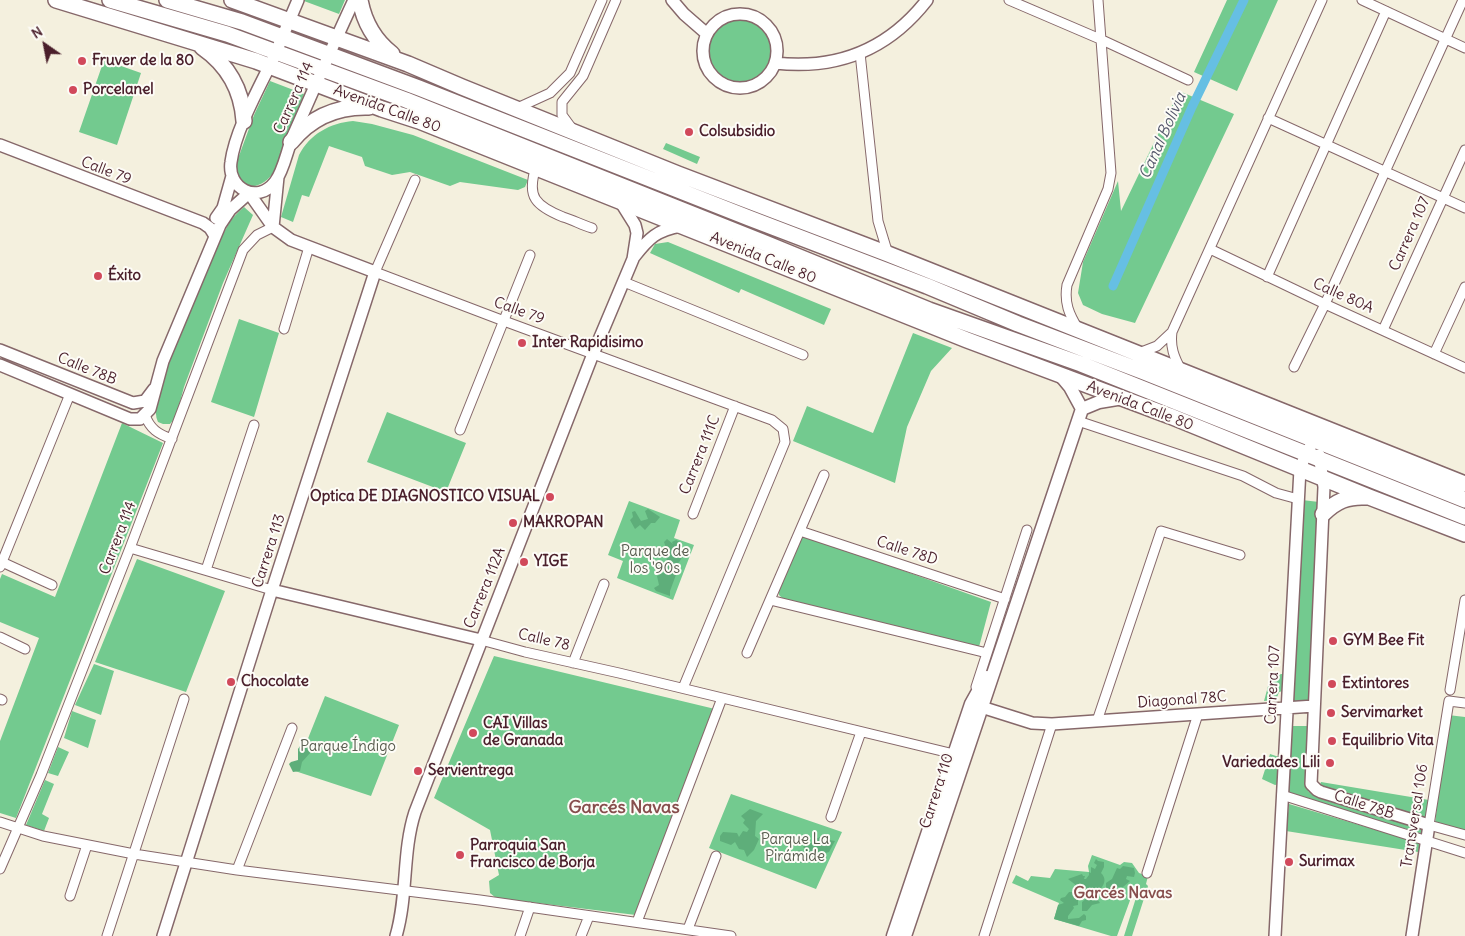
<!DOCTYPE html>
<html>
<head>
<meta charset="utf-8">
<style>
  body { margin:0 }
  #map { position:relative; width:1465px; height:936px; overflow:hidden; background:#f4f0de; font-family:Delius,sans-serif }
  canvas { display:block }
  .north { position:absolute; left:20px; top:20px; width:50px; height:50px; -webkit-text-stroke:4px #fdfcf7; paint-order:stroke; rotate:327deg; font-size:14px; font-weight:700; line-height:20px; text-align:center; color:#4a1f2b }
  .north::after { content:''; display:block; margin:auto; width:18px; height:22px; background:#4a1f2b; clip-path:polygon(50% 0,100% 100%,50% 72%,0 100%) }
</style>
</head>
<body>
<div id="map">
<canvas width="1465" height="936"></canvas>
<div class="north">N</div>
</div>
<script>
const g = document.querySelector('canvas').getContext('2d');
g.lineJoin = 'round';
function fill(path, color) { g.fillStyle = color; g.fill(path, 'evenodd'); }
function stroke(path, color, width, dash) { g.strokeStyle = color; g.lineWidth = width; g.lineCap = dash ? 'butt' : 'round'; g.setLineDash(dash || []); g.stroke(path); }
function label(font, color, halo, rows, align = 'center') {
  g.font = font + ' Delius,sans-serif'; g.lineWidth = 4; g.setLineDash([]); g.textBaseline = 'middle'; g.strokeStyle = halo; g.fillStyle = color; for (const [text, x, y, turn = 0] of rows) {
    g.save(); g.translate(x, y); g.rotate((+turn || 0) * Math.PI / 180); g.textAlign = isNaN(turn) ? turn : align; if (halo) g.strokeText(text, 0, 0); g.fillText(text, 0, 0); g.restore();
  }
}
fill(new Path2D(`
  M305,0H345L339,14L304,1Z
  M1227,0H1278L1237,91L1194,72Z
  M708 51a32 32 0 1 1 64 0a32 32 0 1 1-64 0Z
  M104,60L141,73L117,145L79,132Z
  M270,81L304,94L275,170C262,192 237,193 236,164L254,115Z
  M1179,91L1234,114L1135,323L1102,314L1083,305L1078,293L1083,262L1118,181L1121,211Z
  M353,121L372,124L413,135L528,180L525,187L518,190L460,182L450,186L410,172L392,175L365,166L362,157L329,146L309,197L302,195L293,222L281,217L299,155C310,134 330,123 353,121Z
  M666,143L700,157L697,164L663,149Z
  M244,207L253,215L223,283L184,387L176,417L170,424H163L158,422C148,402 177,346 185,325C198,292 209,257 227,227C231,219 237,213 244,207Z
  M668,242L831,309L824,325L741,289L739,293L650,253L655,244Z
  M239,319L279,333L254,417L211,402Z
  M913,333L952,348L931,371L907,427L895,483L793,441L807,406L873,433Z
  M387,412L466,443L446,492L367,462Z
  M122,423L163,443L16,818L0,813V741L39,638L0,622V579L2,574L55,597Z
  M1302,500L1319,502L1309,701L1292,702Z
  M629,501L680,520L674,538L694,545L673,600L617,578L623,561L608,555Z
  M802,537H809L991,602L979,647L783,599L779,595V588Z
  M137,559L225,591L186,692L95,662Z
  M494,656L715,709L636,915L496,898L490,893L489,881L499,875L490,830L434,798Z
  M94,664L114,671L101,715L75,705Z
  M1281,674H1284L1283,691L1279,692L1276,700L1264,701L1270,679Z
  M325,696L399,725L371,796L295,771Z
  M72,711L96,720L88,748L64,738Z
  M1448,715L1465,717V831L1435,823Z
  M1291,726H1309L1308,791L1311,793L1424,826L1423,834L1287,793Z
  M58,747L69,752L58,776L48,773Z
  M1270,754L1279,757V784L1275,785L1262,779Z
  M45,780L54,784L42,814L49,818L44,831L26,825Z
  M1321,782L1429,800L1426,818L1319,787Z
  M731,794L842,832L816,889L709,848Z
  M1289,804L1420,843L1418,852L1286,831Z
  M1092,855L1120,865L1124,862L1132,863L1139,873L1148,876L1146,884L1148,886L1132,936H1124L1140,885L1136,884L1117,936H1111L1054,919L1059,903L1012,883L1016,875L1028,881L1031,876L1050,878L1055,869L1089,872L1088,866Z`), '#73ca8f');
fill(new Path2D(`
  M648,509L660,517L655,523H651L645,530L640,525L635,529L630,520L633,517L632,512L635,511L641,521L648,519L645,511Z
  M667,539L673,544L672,542L676,540L682,543L681,548L684,553C682,560 675,566 674,571L677,572L670,591V596L656,591L654,588L659,585L657,576L668,570L665,565L667,558L662,557L663,554L661,550L666,548L664,542Z
  M302,743H307L316,749L311,752L302,762L300,771L293,772L289,764L291,762L298,760V749Z
  M750,809L763,814L756,821L755,836L759,839L754,850L747,857L744,850L739,849L735,842L731,845L720,841V836L723,832L737,833L739,837L743,831L747,832L749,829L743,823L745,820L741,816Z
  M826,834L829,840L835,841L829,852L816,856L812,862L810,859L814,855L811,854L805,863H801L792,856C801,847 797,852 807,851L803,847L806,842L810,843L814,842V838H818L823,835Z
  M1096,859L1098,861L1104,862V867L1101,873C1111,883 1097,892 1090,899L1094,901L1097,899L1100,903L1092,905L1087,911H1082V902L1087,898L1084,897L1078,900V905L1073,906L1074,908L1068,916V919L1079,918L1084,914L1086,916V920L1082,921L1079,926L1054,919L1058,905L1064,903L1060,900L1061,898L1065,897L1069,892H1076L1078,896L1079,893L1077,886L1068,879L1082,874L1083,876H1085L1084,879H1086L1089,875V872L1091,873V867L1095,869L1097,865L1094,863Z
  M1123,866L1134,868L1135,873L1134,877L1127,876L1126,879L1130,881L1123,887H1115L1113,883L1111,889H1106V883L1112,879L1117,868L1120,869Z`), '#5eae7a');
stroke(new Path2D(`
  M1113,286L1192,107L1244,0`), '#66bfe3', 9);
const minor = new Path2D(`
  M1009,0L1100,39L1188,80
  M1362,0L1465,48
  M860,53L878,221L888,254
  M515,109L550,93L570,73L602,0
  M1268,118L1465,208
  M573,130L562,115V102L583,76L616,0
  M536,167C526,197 536,206 563,217C573,220 582,225 592,228
  M415,180L375,272L504,321L772,420L783,429L785,442L683,688
  M1210,249L1325,304L1465,368
  M1267,277L1386,11
  M624,282L803,355
  M284,329L309,247
  M1078,329C1069,314 1064,303 1067,285L1108,189L1111,173L1098,0
  M1383,330L1465,150
  M1172,332C1170,347 1174,357 1181,370
  M1139,353L1157,346L1172,332L1322,0
  M1434,354L1465,287
  M1294,367L1325,304L1463,0
  M145,415C150,429 158,434 172,439
  M1078,421L1243,476L1276,493L1298,499
  M460,430L530,255
  M693,514L735,406
  M800,531L1005,599
  M130,548L272,590
  M2,562L52,585
  M0,567L70,394
  M206,570L254,425
  M770,600L987,653
  M0,637L25,649
  M481,640L525,652L619,673L954,754
  M747,653L824,475
  M573,663L604,584
  M976,687L1027,530
  M1450,690L1465,600
  M0,699L2,700
  M1465,703L1449,701L1429,825L1465,835
  M1097,721L1161,531L1240,555
  M1282,795L1465,853
  M831,817L861,732
  M0,822L43,836L134,854L237,870L480,900L731,936
  M0,869L41,775L130,548L243,250L257,235L273,227
  M237,870L292,728
  M1147,873L1198,714
  M70,896L87,845
  M637,922L722,698
  M688,929L716,856
  M107,936L184,699
  M520,936L530,907
  M581,936L589,916
  M984,936L1052,724`);
const tertiary = new Path2D(`
  M672,0L684,14L707,34
  M703 51a37 37 0 1 1 74 0a37 37 0 1 1-74 0Z
  M279,45L298,0
  M273,59C259,88 235,131 231,162C227,188 257,205 275,182C284,170 287,150 293,136C313,91 333,45 354,0
  M775,63C837,70 888,50 927,0
  M0,145L203,223L210,228L215,236
  M216,218L223,208L232,176
  M273,227L278,177
  M634,257C649,238 657,230 681,226
  M0,350L133,403L145,401L154,389
  M0,365L130,419H140L150,409L163,361L220,225L230,210L249,193
  M1319,455L1324,487L1311,784L1317,790L1321,792L1429,825L1412,936
  M272,590L481,640
  M975,705L1032,723L1052,724L1314,706
  M163,936L272,590L375,272L291,240L273,227L249,193
  M396,936C408,895 402,852 415,812L593,354L633,259L637,233L635,225L620,201
  M1275,936L1300,469L1306,454L1314,440`);
const secondary = new Path2D(`
  M1082,409L1099,402L1123,398
  M893,936L971,704L986,677
  M905,936L1082,409L1070,387L1060,375`);
const trunk = new Path2D(`
  M56,0L256,61L382,109L419,121L967,340L1170,416L1369,497L1465,534
  M110,0L227,34L406,100L765,243L929,310L1081,364L1465,517
  M167,0L242,22L419,88L749,218L927,286L1018,324L1144,372L1465,500
  M232,0L408,64L462,87L678,174L888,254L1465,484
  M360,0C364,22 374,40 392,54
  M202,47C228,65 242,90 244,121
  M291,142C311,117 337,106 369,107
  M1323,514C1336,501 1348,496 1366,497`);
stroke(minor, '#86686a', 11);
stroke(tertiary, '#86686a', 14);
stroke(secondary, '#86686a', 15);
stroke(trunk, '#86686a', 18);
stroke(minor, '#fff', 9);
stroke(tertiary, '#fff', 11);
stroke(secondary, '#fff', 12);
stroke(trunk, '#fff', 15);
for (const [x, y, r, color] of [
  [82,61,5,"#d1495b"],
  [73,90,5,"#d1495b"],
  [689,132,5,"#d1495b"],
  [98,276,5,"#d1495b"],
  [522,343,5,"#d1495b"],
  [550,497,5,"#d1495b"],
  [513,523,5,"#d1495b"],
  [524,562,5,"#d1495b"],
  [1333,641,5,"#d1495b"],
  [231,682,5,"#d1495b"],
  [1332,684,5,"#d1495b"],
  [1331,713,5,"#d1495b"],
  [473,733,5,"#d1495b"],
  [1332,741,5,"#d1495b"],
  [1330,763,5,"#d1495b"],
  [418,771,5,"#d1495b"],
  [460,855,5,"#d1495b"],
  [1289,862,5,"#d1495b"]
]) { const dot = new Path2D(); dot.arc(x, y, r, 0, 2 * Math.PI); g.fillStyle = color; g.fill(dot); stroke(dot, '#fdfcf7', 2); }
label('bold 15px', '#4a1f2b', '#fdfcf7', [
  ["Fruver de la 80",92,61],
  ["Porcelanel",83,90],
  ["Colsubsidio",699,132],
  ["Éxito",108,276],
  ["Inter Rapidisimo",532,343],
  ["Optica DE DIAGNOSTICO VISUAL",540,497,"right"],
  ["MAKROPAN",523,523],
  ["YIGE",534,562],
  ["GYM Bee Fit",1343,641],
  ["Chocolate",241,682],
  ["Extintores",1342,684],
  ["Servimarket",1341,713],
  ["CAI Villas",483,724],
  ["de Granada",483,741],
  ["Equilibrio Vita",1342,741],
  ["Variedades Lili",1320,763,"right"],
  ["Servientrega",428,771],
  ["Parroquia San",470,846],
  ["Francisco de Borja",470,863],
  ["Surimax",1299,862]
], 'left');
label('15px', '#4a1f2b', '#fdfcf7', [
  ["Carrera 114",294,98,-66],
  ["Avenida Calle 80",387,109,20],
  ["Calle 79",106,171,21],
  ["Carrera 107",1410,234,-66],
  ["Avenida Calle 80",763,258,22],
  ["Calle 80A",1343,296,24],
  ["Calle 79",519,311,20],
  ["Calle 78B",87,369,22],
  ["Avenida Calle 80",1140,406,21],
  ["Carrera 111C",700,455,-68],
  ["Carrera 114",118,538,-69],
  ["Carrera 113",269,551,-72],
  ["Calle 78D",907,551,18],
  ["Carrera 112A",485,588,-68],
  ["Calle 78",544,640,13],
  ["Carrera 107",1273,685,-87],
  ["Diagonal 78C",1182,700,-4],
  ["Carrera 110",937,791,-72],
  ["Calle 78B",1364,805,18],
  ["Transversal 106",1415,816,-81]
]);
label('15px', '#585b4e', '#fdfcf7', [
  ["Parque de",655,552],
  ["los '90s",655,569],
  ["Parque Índigo",348,747],
  ["Parque La",795,840],
  ["Pirámide",795,857]
]);
label('italic 16px', '#54576b', '#fdfcf7', [
  ["Canal Bolivia",1163,136,-66]
]);
label('bold 16px', '#874e4d', '#fdfcf7', [
  ["Garcés Navas",1123,893]
]);
label('bold 18px', '#874e4d', '#fdfcf7', [
  ["Garcés Navas",624,808]
]);
</script>
</body>
</html>
